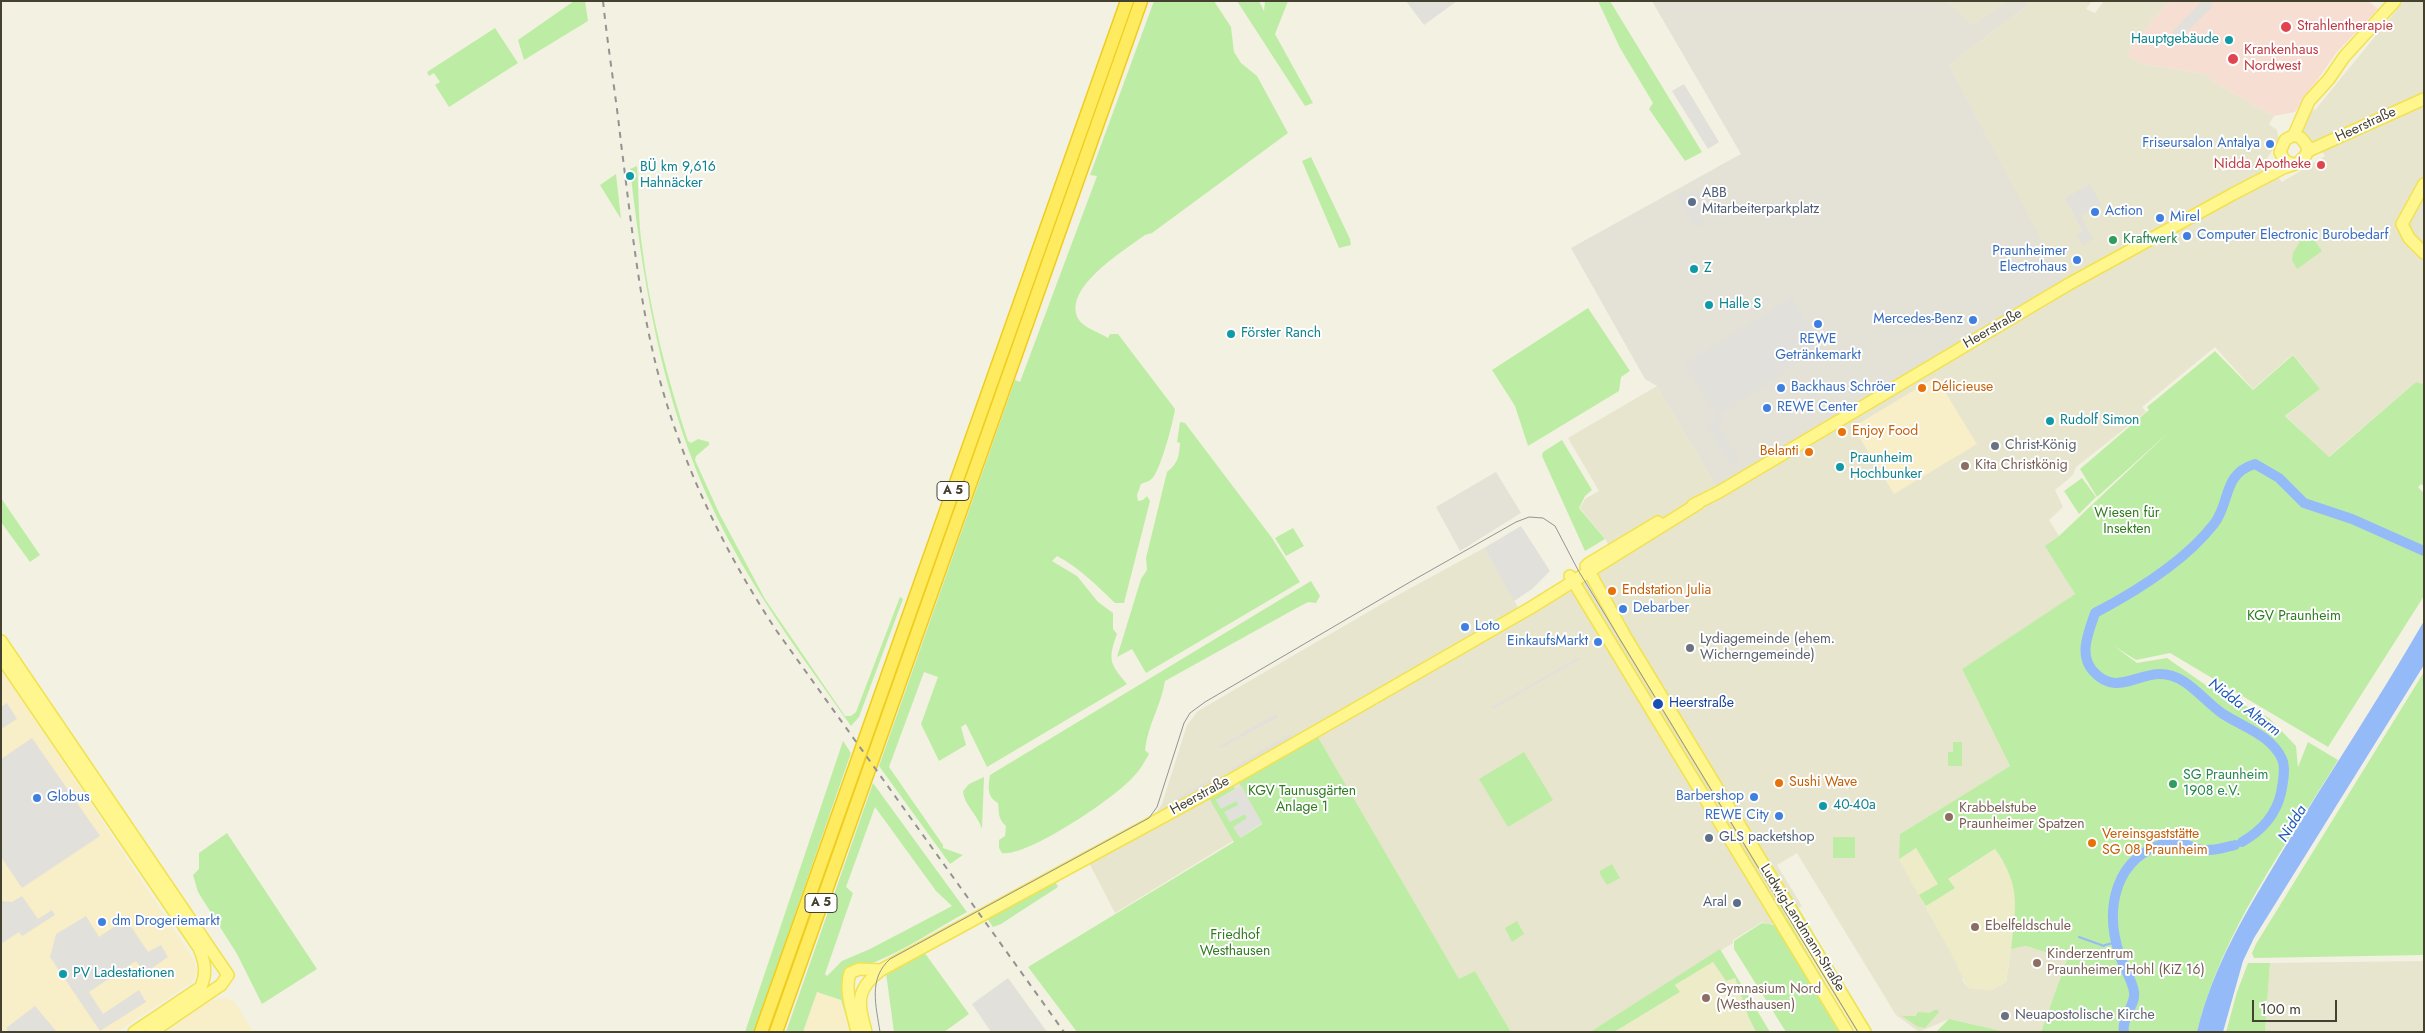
<!DOCTYPE html>
<html>
<head>
<meta charset="utf-8">
<style>
  body { margin:0 }
  #map { position:relative; width:2425px; height:1033px; overflow:hidden; background:#f3f1e1; font-family:Jost,sans-serif }
  canvas { display:block }
  .frame { position:absolute; inset:0; border:2px solid #444131; pointer-events:none }
  .scale { position:absolute; left:2252px; top:1000px; width:85px; height:22px; box-sizing:border-box; border:2px solid #444131; border-top:0; padding-left:6px; font-size:15px; line-height:18px; white-space:nowrap; color:#444131; -webkit-text-stroke:4px #fff; paint-order:stroke }
</style>
</head>
<body>
<div id="map">
<canvas width="2425" height="1033"></canvas>
<div class="frame"></div>
<div class="scale">100 m</div>
</div>
<script>
const g = document.querySelector('canvas').getContext('2d');
g.lineJoin = 'round';
function fill(path, color) { g.fillStyle = color; g.fill(path, 'evenodd'); }
function stroke(path, color, width, dash) { g.strokeStyle = color; g.lineWidth = width; g.lineCap = dash ? 'butt' : 'round'; g.setLineDash(dash || []); g.stroke(path); }
function label(font, color, halo, rows, align = 'center') {
  g.font = font + ' Jost,sans-serif'; g.lineWidth = 4; g.setLineDash([]); g.textBaseline = 'middle'; g.strokeStyle = halo; g.fillStyle = color; for (const [text, x, y, turn = 0] of rows) {
    g.save(); g.translate(x, y); g.rotate((+turn || 0) * Math.PI / 180); g.textAlign = isNaN(turn) ? turn : align; if (halo) g.strokeText(text, 0, 0); g.fillText(text, 0, 0); g.restore();
  }
}
fill(new Path2D(`
  M1946,1H2007L1973,25Z
  M2025,1H2092L2086,9L2095,13L2104,1H2171L2157,15L2126,56L2148,65L2206,74L2214,82L2274,116L2269,124L2277,130L2279,140L2264,163L2282,182L2325,156L2317,144L2313,143L2301,131L2312,109L2315,110L2404,1H2424V384L2416,382L2328,457L2286,416L2320,389L2293,354L2253,389L2215,347L2142,407L2146,412L2076,467L2073,475L2055,490L2063,507L2049,520L2059,536L2046,546L2075,594L1962,669L2010,766L1900,834L1997,952L1962,979L1968,988L1991,990L2006,982L2011,949L2026,946L2067,959L2041,1032H2006L1949,1019L1919,1032L1896,1015L1797,853L1777,865L1802,906L1770,925L1762,922L1733,940V943L1590,1032H1511L1475,971L1459,980L1318,737L1239,781L1262,823L1115,913L1086,857L1155,815L1162,804L1187,725L1198,711L1387,601L1484,548L1518,607L1611,551L1606,540L1580,508L1585,499L1599,491L1568,438L1657,386L1720,493L2065,287L1949,65L2028,5Z
  M2424,961V1032H2265L2270,963Z`), '#e7e5ce');
fill(new Path2D(`
  M1936,377L1977,444L1894,494L1853,427Z
  M1,668L194,960L197,972L192,982L117,1032H1Z
  M817,992L841,1000L851,1032H803Z
  M225,998L235,1002L253,1032H165L212,1000Z`), '#f8eec8');
fill(new Path2D(`
  M1652,1H1946L1973,25L2007,1H2025L2028,5L1949,65L2066,287L1720,493L1657,386L1645,379L1571,248L1741,154Z
  M1496,472L1521,513L1460,551L1436,507Z`), '#e4e1d6');
fill(new Path2D(`
  M1916,848L1948,879L1996,849L2002,861L2005,862L2012,876L2017,905L2006,982L1991,990L1968,988L1952,955L1900,862L1899,859Z
  M1713,962L1726,980L1735,978L1748,1016L1756,1032H1614L1680,992L1675,985Z`), '#eeebc8');
fill(new Path2D(`
  M2171,1H2368L2378,9L2336,53L2295,112L2274,116L2214,82L2206,74L2148,65L2126,56L2157,15Z`), '#f6ded2');
fill(new Path2D(`
  M574,1H585L588,21L524,60L518,40Z
  M1154,1H1214L1231,27L1234,52L1241,63L1257,76L1288,133L1152,233L1145,235C1125,250 1060,289 1079,320C1083,327 1100,333 1108,338L1110,334H1118L1175,409C1173,423 1162,464 1154,476C1151,481 1146,482 1141,484L1137,495L1138,501L1143,500L1147,496L1150,501L1124,603H1115C1097,586 1080,568 1057,556L1052,561L1077,576L1098,602L1113,613V629L1117,634C1108,659 1109,663 1127,684L987,767L966,724L961,727L966,745L939,761L921,724L938,677L924,672L889,767L943,845V848L963,855L950,864L879,766L1015,380L1020,382L1097,176L1090,175Z
  M1237,1H1259L1264,11L1265,1H1288L1275,34L1313,103L1305,106Z
  M1598,1H1610L1702,152L1685,161L1649,109L1653,103L1620,48Z
  M495,28L518,63L449,107L435,85L440,82L434,73L429,76L427,72Z
  M1311,157L1350,239L1351,245L1339,248L1302,161Z
  M637,166C639,192 638,220 642,246C650,312 667,378 688,441L691,443L698,439L709,442V445L696,456L695,460L719,513L765,599L845,716H851L856,712L900,597L903,599L859,717L851,726C808,665 763,605 728,539C666,422 645,299 630,169Z
  M616,174L621,219L600,185Z
  M2307,230L2322,251L2297,269L2292,260L2293,253Z
  M1588,308L1630,371L1621,377L1619,391L1528,446L1515,406L1492,370Z
  M2215,351L2253,390L2293,355L2320,389L2285,416L2329,457L2416,382L2424,384V486L2421,484L2418,487L2424,493V596L2328,747L2170,653L2136,660L2114,646L2137,663L2167,658L2207,686L2269,718L2296,746L2298,767L2308,742L2338,760C2286,846 2221,932 2197,1032H2041L2067,959L2026,946L2011,949C2016,907 2021,885 1995,849L1948,879L1955,888L1926,906L1919,895L1938,884L1916,848L1899,859L1900,834L2010,766L1962,669L2075,594L2045,546L2059,536L2169,432L2097,497L2080,469L2149,410L2147,407Z
  M1180,422L1185,423L1272,538L1300,582L1146,673L1132,649L1117,657L1141,579L1147,570L1146,558L1167,472C1178,463 1179,457 1180,443L1177,442Z
  M1562,440L1592,490L1585,496L1579,508L1605,539L1585,551L1542,456L1543,452Z
  M2082,478L2096,497L2079,514L2064,491Z
  M1,498L40,555L30,562L1,522Z
  M1293,528L1304,546L1286,556L1275,538Z
  M1311,581L1320,596L1316,603L1308,602L1293,610L1165,681C1161,706 1148,724 1145,750L1149,754C1145,761 1140,770 1134,776C1118,796 1026,858 1002,853L999,848V840L1005,836L1006,826C998,819 999,813 998,803C987,797 988,787 990,775Z
  M2424,672V955L2254,958L2252,953L2256,944Z
  M1318,737L1459,979L1475,971L1511,1032H1077L1028,967L1234,842L1209,798L1233,785L1235,789L1216,800H1236L1239,805L1230,822L1245,814L1247,818L1240,838L1262,824L1238,781Z
  M843,741L851,753L754,1032H745Z
  M1953,742H1962V766H1948V752H1953Z
  M1524,752L1553,800L1508,827L1479,779Z
  M984,777L982,829C978,815 964,805 963,791L969,784Z
  M1698,779L1790,923L1854,1032H1852L1782,913Z
  M873,783L967,912C937,928 907,949 875,962C864,966 856,959 847,970L855,1032H851L841,1000L817,992L803,1032H786ZM875,807L936,891L952,906L870,949L842,961L827,976L825,974L853,893L846,887Z
  M227,833L317,969L262,1004L237,954L198,892L193,875L199,869V853Z
  M1833,837H1855V858H1833Z
  M1612,864L1620,878L1607,885L1600,874V871Z
  M1054,879L1058,887L1001,924L993,927L986,917Z
  M1782,886L1787,889L1873,1032H1870Z
  M1517,921L1524,934L1512,942L1505,928Z
  M1762,923L1775,925L1839,1032H1786L1734,949V941Z
  M802,934L805,935L771,1032H767Z
  M1720,949L1770,1032H1756L1748,1016L1735,978L1726,981L1713,962L1675,985L1680,992L1614,1032H1590Z
  M924,952L969,1014L944,1032H894L886,973Z
  M2248,963H2270L2265,1032H2226L2237,992Z
  M1934,1010H1938L1939,1012L1925,1028L1918,1027L1902,1016H1916L1918,1012L1930,1013Z
  M1949,1019L2006,1032H1936Z`), '#bdeda4');
fill(new Path2D(`
  M1406,1H1457L1424,25Z
  M2202,1L2214,2L2211,5L2212,7L2180,38H2173L2172,32Z
  M1684,84L1719,142L1708,149L1672,91Z
  M2090,184L2101,204L2081,216L2093,239L2083,245L2077,235L2083,231L2065,198Z
  M1697,189L1708,209L1700,214L1705,223L1695,228L1677,194L1684,190L1687,195Z
  M1792,298L1822,347L1783,371L1784,374L1719,414L1723,421L1718,425L1739,459L1731,464L1707,425L1718,418L1684,364Z
  M1521,526L1550,571L1532,589L1514,601L1484,548Z
  M1467,637L1469,640L1367,698L1366,695Z
  M1579,657L1580,659L1493,709L1492,707Z
  M7,703L17,719L1,729V707Z
  M1276,714L1278,717L1221,748L1220,746Z
  M1290,734L1292,737L1233,771L1232,768Z
  M32,738L100,836L22,888L1,857V759Z
  M1215,777L1217,781L1177,803L1175,799Z
  M1242,787L1262,823L1240,838L1233,827L1247,818L1245,814L1230,822L1224,812L1238,805L1237,801L1221,809L1216,800Z
  M22,896L38,919L52,910L55,915L22,936L19,932L1,944V901L12,902Z
  M86,916L99,937L126,919L148,952L161,945L168,957L145,973L136,961L89,992L103,1014L139,990L146,1002L100,1031L50,957L56,934Z
  M1008,978L1047,1032H991L972,1004Z
  M35,1006L57,1032H9L6,1028Z`), '#e2e0da');
fill(new Path2D(`
  M2424,621V665L2254,938L2243,961L2223,1032H2197C2213,966 2245,914 2279,857C2326,778 2378,701 2424,621Z`), '#94bbf8');
stroke(new Path2D(`
  M2079,937L2104,946
  M2105,945L2117,942`), '#94bbf8', 2);
stroke(new Path2D(`
  M2242,842C2261,831 2276,815 2281,793C2283,783 2286,768 2282,759C2271,735 2243,727 2223,714C2203,701 2187,674 2160,674C2136,674 2115,696 2093,671C2078,654 2089,632 2095,613C2135,592 2186,560 2214,524C2231,502 2222,474 2255,464L2279,478L2304,503L2352,519L2424,551
  M2124,1032C2121,1018 2136,1005 2134,992C2132,979 2124,969 2120,956C2104,909 2114,856 2169,842C2181,839 2187,847 2198,849C2210,852 2223,848 2235,845`), '#94bbf8', 10);
const major = new Path2D(`
  M2294,135L2309,101L2329,79L2344,57L2395,1
  M2308,151L2424,99
  M2424,184L2402,224L2409,238L2424,253
  M1693,505L1719,492L2069,284L2233,194L2283,168L2298,163L2306,155L2308,147L2301,138L2294,135L2285,140L2280,152L2284,160L2292,164
  M1588,564L1658,522
  M1586,566L1625,636L1865,1032
  M1570,576L1847,1032
  M1,641L228,975L221,985L152,1032
  M1,657L199,948C205,962 207,972 201,987L134,1032
  M857,1032C853,1013 844,991 850,973L859,969L881,970
  M866,1032C858,1002 855,990 881,970L1229,781L1367,702L1532,607L1699,503`);
const highway = new Path2D(`
  M761,1032L1127,1
  M776,1032L1141,1`);
stroke(major, '#f1e250', 14);
stroke(highway, '#efcd1e', 15);
stroke(major, '#fff68d', 11);
stroke(highway, '#ffeb5f', 12);
stroke(new Path2D(`
  M880,1032C876,1005 868,979 890,959L1149,818L1157,807L1184,723L1190,713L1205,702L1410,582L1516,522L1529,517L1543,518L1555,526L1578,570L1858,1032`), '#939393', 1);
stroke(new Path2D(`
  M603,1C608,49 616,96 621,143C633,235 641,326 670,414C695,491 732,563 776,630L1064,1032`), '#939393', 2, [6, 6]);
for (const [x, y, r, color] of [
  [2286,27,6,"#e0444e"],
  [2229,40,5,"#0f9aa8"],
  [2233,59,6,"#e0444e"],
  [2270,144,5,"#3f7fe0"],
  [2321,165,5,"#e0444e"],
  [630,176,5,"#0f9aa8"],
  [1692,202,5,"#5c6f8a"],
  [2095,212,5,"#3f7fe0"],
  [2160,218,5,"#3f7fe0"],
  [2187,236,5,"#3f7fe0"],
  [2113,240,5,"#2e9e5b"],
  [2077,260,5,"#3f7fe0"],
  [1694,269,5,"#0f9aa8"],
  [1709,305,5,"#0f9aa8"],
  [1973,320,5,"#3f7fe0"],
  [1818,324,5,"#3f7fe0"],
  [1231,334,5,"#0f9aa8"],
  [1781,388,5,"#3f7fe0"],
  [1922,388,5,"#e8710a"],
  [1767,408,5,"#3f7fe0"],
  [2050,421,5,"#0f9aa8"],
  [1842,432,5,"#e8710a"],
  [1995,446,5,"#6b7280"],
  [1809,452,5,"#e8710a"],
  [1965,466,5,"#8d6e63"],
  [1840,467,5,"#0f9aa8"],
  [1612,591,5,"#e8710a"],
  [1623,609,5,"#3f7fe0"],
  [1465,627,5,"#3f7fe0"],
  [1598,642,5,"#3f7fe0"],
  [1690,648,5,"#6b7280"],
  [1658,704,6,"#1a4fb4"],
  [1779,783,5,"#e8710a"],
  [2173,784,5,"#2e9e5b"],
  [1754,797,5,"#3f7fe0"],
  [37,798,5,"#3f7fe0"],
  [1823,806,5,"#0f9aa8"],
  [1779,816,5,"#3f7fe0"],
  [1949,817,5,"#8d6e63"],
  [1709,838,5,"#5c6f8a"],
  [2092,843,5,"#e8710a"],
  [1737,903,5,"#5c6f8a"],
  [102,922,5,"#3f7fe0"],
  [1975,927,5,"#8d6e63"],
  [2037,963,5,"#8d6e63"],
  [63,974,5,"#0f9aa8"],
  [1706,998,5,"#8d6e63"],
  [2005,1016,5,"#6b7280"]
]) { const dot = new Path2D(); dot.arc(x, y, r, 0, 2 * Math.PI); g.fillStyle = color; g.fill(dot); stroke(dot, '#fff', 2); }
for (const [x, y, w] of [
  [953,491,32],
  [821,903,32]
]) { const box = new Path2D(); box.roundRect(x - w / 2, y - 9.5, w, 19, 4); g.fillStyle = '#fff'; g.fill(box); stroke(box, '#444131', 1); }
label('bold 12px', '#444131', null, [
  ["A 5",953,491],
  ["A 5",821,903]
]);
label('14px', '#be3a42', '#fff', [
  ["Strahlentherapie",2297,27],
  ["Krankenhaus",2244,51],
  ["Nordwest",2244,67],
  ["Nidda Apotheke",2311,165,"right"]
], 'left');
label('14px', '#0d838f', '#fff', [
  ["Hauptgebäude",2219,40,"right"],
  ["BÜ km 9,616",640,168],
  ["Hahnäcker",640,184],
  ["Z",1704,269],
  ["Halle S",1719,305],
  ["Förster Ranch",1241,334],
  ["Rudolf Simon",2060,421],
  ["Praunheim",1850,459],
  ["Hochbunker",1850,475],
  ["40-40a",1833,806],
  ["PV Ladestationen",73,974]
], 'left');
label('14px', '#444131', '#fff', [
  ["Heerstraße",2366,125,-25],
  ["Heerstraße",1993,329,-30],
  ["Heerstraße",1200,796,-29],
  ["Ludwig-Landmann-Straße",1802,928,58]
]);
label('14px', '#366cbe', '#fff', [
  ["Friseursalon Antalya",2260,144,"right"],
  ["Action",2105,212],
  ["Mirel",2170,218],
  ["Computer Electronic Burobedarf",2197,236],
  ["Praunheimer",2067,252,"right"],
  ["Electrohaus",2067,268,"right"],
  ["Mercedes-Benz",1963,320,"right"],
  ["REWE",1818,340,"center"],
  ["Getränkemarkt",1818,356,"center"],
  ["Backhaus Schröer",1791,388],
  ["REWE Center",1777,408],
  ["Debarber",1633,609],
  ["Loto",1475,627],
  ["EinkaufsMarkt",1588,642,"right"],
  ["Barbershop",1744,797,"right"],
  ["Globus",47,798],
  ["REWE City",1769,816,"right"],
  ["dm Drogeriemarkt",112,922]
], 'left');
label('14px', '#4e5e75', '#fff', [
  ["ABB",1702,194],
  ["Mitarbeiterparkplatz",1702,210],
  ["GLS packetshop",1719,838],
  ["Aral",1727,903,"right"]
], 'left');
label('14px', '#27864d', '#fff', [
  ["Kraftwerk",2123,240],
  ["SG Praunheim",2183,776],
  ["1908 e.V.",2183,792]
], 'left');
label('14px', '#c56008', '#fff', [
  ["Délicieuse",1932,388],
  ["Enjoy Food",1852,432],
  ["Belanti",1799,452,"right"],
  ["Endstation Julia",1622,591],
  ["Sushi Wave",1789,783],
  ["Vereinsgaststätte",2102,835],
  ["SG 08 Praunheim",2102,851]
], 'left');
label('14px', '#5b616d', '#fff', [
  ["Christ-König",2005,446],
  ["Lydiagemeinde (ehem.",1700,640],
  ["Wicherngemeinde)",1700,656],
  ["Neuapostolische Kirche",2015,1016]
], 'left');
label('14px', '#785e54', '#fff', [
  ["Kita Christkönig",1975,466],
  ["Krabbelstube",1959,809],
  ["Praunheimer Spatzen",1959,825],
  ["Ebelfeldschule",1985,927],
  ["Kinderzentrum",2047,955],
  ["Praunheimer Hohl (KiZ 16)",2047,971],
  ["Gymnasium Nord",1716,990],
  ["(Westhausen)",1716,1006]
], 'left');
label('14px', '#2f7b1f', '#fff', [
  ["Wiesen für",2127,514],
  ["Insekten",2127,530],
  ["KGV Praunheim",2294,617],
  ["KGV Taunusgärten",1302,792],
  ["Anlage 1",1302,808],
  ["Friedhof",1235,936],
  ["Westhausen",1235,952]
]);
label('14px', '#164399', '#fff', [
  ["Heerstraße",1669,704]
], 'left');
label('italic 15px', '#1f59bb', '#fff', [
  ["Nidda Altarm",2244,708,37],
  ["Nidda",2293,824,-58]
]);
</script>
</body>
</html>
